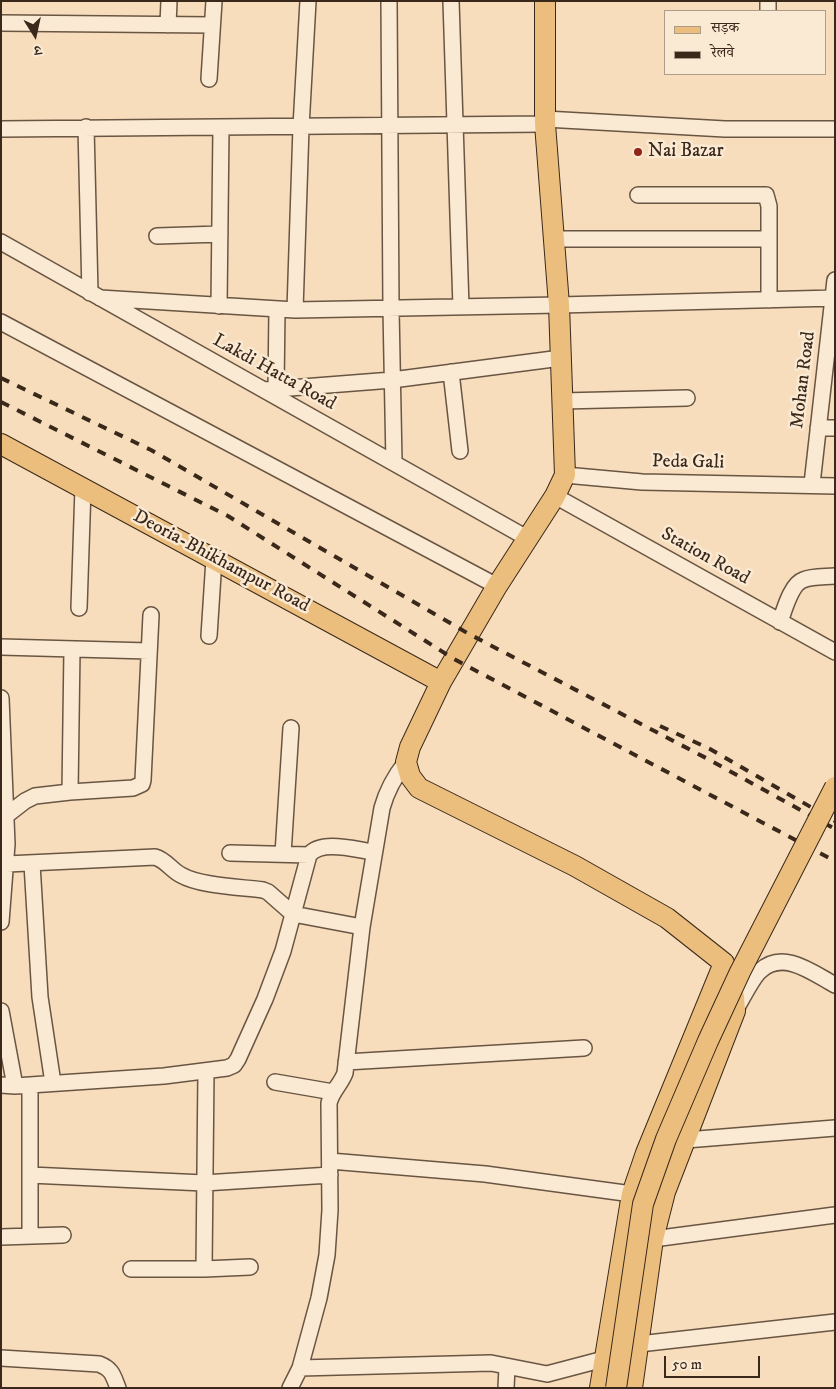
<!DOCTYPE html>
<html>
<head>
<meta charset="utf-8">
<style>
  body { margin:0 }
  #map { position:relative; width:836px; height:1389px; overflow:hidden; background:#f7ddbb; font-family:"IM FELL DW Pica","Noto Serif Devanagari",serif }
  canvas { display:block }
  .frame { position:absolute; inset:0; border:2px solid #3a281b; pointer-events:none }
  .legend { position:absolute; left:664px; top:10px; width:162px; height:65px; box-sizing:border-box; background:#fae9d3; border:1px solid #ad9c89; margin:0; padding:6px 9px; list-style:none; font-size:15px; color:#3a281b }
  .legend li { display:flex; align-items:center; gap:10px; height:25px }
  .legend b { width:25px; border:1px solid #ad9c89 }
  .north { position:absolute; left:10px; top:10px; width:50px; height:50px; -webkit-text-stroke:4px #fae9d3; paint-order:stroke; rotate:170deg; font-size:14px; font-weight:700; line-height:20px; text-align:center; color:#3a281b }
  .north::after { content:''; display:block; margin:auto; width:18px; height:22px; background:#3a281b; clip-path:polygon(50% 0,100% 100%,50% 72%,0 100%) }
  .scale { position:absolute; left:664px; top:1356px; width:96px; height:22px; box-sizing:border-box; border:2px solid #3a281b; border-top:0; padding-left:6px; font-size:15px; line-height:18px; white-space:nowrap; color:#3a281b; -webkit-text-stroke:4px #fae9d3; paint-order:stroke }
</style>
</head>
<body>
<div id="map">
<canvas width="836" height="1389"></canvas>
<div class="frame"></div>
<ul class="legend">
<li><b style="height:6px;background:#ecbe7e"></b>सड़क</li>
<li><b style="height:6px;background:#3a281b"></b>रेलवे</li>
</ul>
<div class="north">उ</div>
<div class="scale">50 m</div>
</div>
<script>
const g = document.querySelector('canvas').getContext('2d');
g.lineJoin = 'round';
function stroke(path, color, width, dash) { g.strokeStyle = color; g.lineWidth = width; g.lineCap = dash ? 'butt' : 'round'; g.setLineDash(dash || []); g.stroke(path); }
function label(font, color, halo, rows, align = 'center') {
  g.font = font + ' "IM FELL DW Pica",serif'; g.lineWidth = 5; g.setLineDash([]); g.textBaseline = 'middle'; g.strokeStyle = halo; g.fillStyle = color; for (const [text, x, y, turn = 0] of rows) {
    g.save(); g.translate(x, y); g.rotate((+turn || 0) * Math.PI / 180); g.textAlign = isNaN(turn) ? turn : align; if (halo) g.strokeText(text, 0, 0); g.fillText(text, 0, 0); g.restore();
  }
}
const minor = new Path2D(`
  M389,1L391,309L394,463
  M451,1L461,307
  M768,11V1
  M1,23L212,25
  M168,25L169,1
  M209,79L214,1
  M545,119L725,129H835
  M86,127L90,293
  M1,129L545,124
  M638,195H766L769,206V300
  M157,236L220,234
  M554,239H769
  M1,242L527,538
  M100,298L295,310L559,305L835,298
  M219,306L221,127
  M295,310L301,127L308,1
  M1,322L497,586
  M451,372L460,451
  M276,389L277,309
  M264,390L392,380L561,358
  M562,401L687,398
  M818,428H835
  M565,475L642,482L835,486
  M812,484L835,280
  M555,496L835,652
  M79,608L83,488
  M780,622C784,611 791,584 803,580C812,576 825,577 835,576
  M209,636L214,559
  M1,647L149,651
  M1,698L7,844L1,922
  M70,792L72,649
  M7,815L25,801L35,796L70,792L133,788L142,784L143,780L151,615
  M230,853L309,855
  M283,854L291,728
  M7,864L155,857C166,860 171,870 181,875C200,886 240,887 263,890L268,892L293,914L362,927
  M32,864L40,997L53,1083
  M1,1011L15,1086
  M735,1011C741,1001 752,978 760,971C783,949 813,973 835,985
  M346,1062L584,1048
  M275,1082L333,1092
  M1,1085L15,1086L164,1076L227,1068L234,1065L238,1059L265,999L283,951L309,855C321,839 357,850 374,852
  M30,1085V1236
  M686,1140L835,1128
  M330,1161L485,1174L632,1194
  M30,1175L204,1183L330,1175
  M1,1237L63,1235
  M653,1239L835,1215
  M131,1269H204L250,1267
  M204,1269L206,1071
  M639,1344L835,1322
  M1,1358L99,1364C112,1369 113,1375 118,1388
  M300,1368L491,1363L547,1374L604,1359
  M290,1388L300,1368L319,1298L327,1255L330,1210L329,1103C332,1091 341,1084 345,1073L362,927L382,808C387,790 394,777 406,762
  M506,1388L507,1367`);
const major = new Path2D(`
  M545,1V124L559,305L565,475L555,496L497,586L441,682L410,747L406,762L410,776L419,788L575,866L667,918L724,963L734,997L735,1011L665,1192L653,1239L632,1388
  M1,444L441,682
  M600,1388L632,1194L646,1153L724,963`);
stroke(minor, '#695543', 18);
stroke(major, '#3a281b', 22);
stroke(minor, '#fae9d3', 15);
stroke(major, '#ecbe7e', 20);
stroke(new Path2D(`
  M1,378L151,450L469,634L706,758L835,829
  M1,402L228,516L454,659L835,861
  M660,726L710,749L835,821`), '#3a281b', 4, [9, 9]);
const majorBridge = new Path2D(`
  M616,1388L643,1204L666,1139L708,1041L740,972L835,787`);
stroke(majorBridge, '#3a281b', 22, []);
stroke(majorBridge, '#ecbe7e', 20);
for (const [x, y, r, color] of [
  [638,152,5,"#8f2418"]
]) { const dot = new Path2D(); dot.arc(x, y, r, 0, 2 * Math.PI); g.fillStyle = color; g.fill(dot); stroke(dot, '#fae9d3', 2); }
label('19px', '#3a281b', '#fae9d3', [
  ["Nai Bazar",648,152]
], 'left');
label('19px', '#3a281b', '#fae9d3', [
  ["Lakdi Hatta Road",274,373,29],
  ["Mohan Road",804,380,-83],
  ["Peda Gali",688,463,1],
  ["Station Road",705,557,29],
  ["Deoria-Bhikhampur Road",221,562,28]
]);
</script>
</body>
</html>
